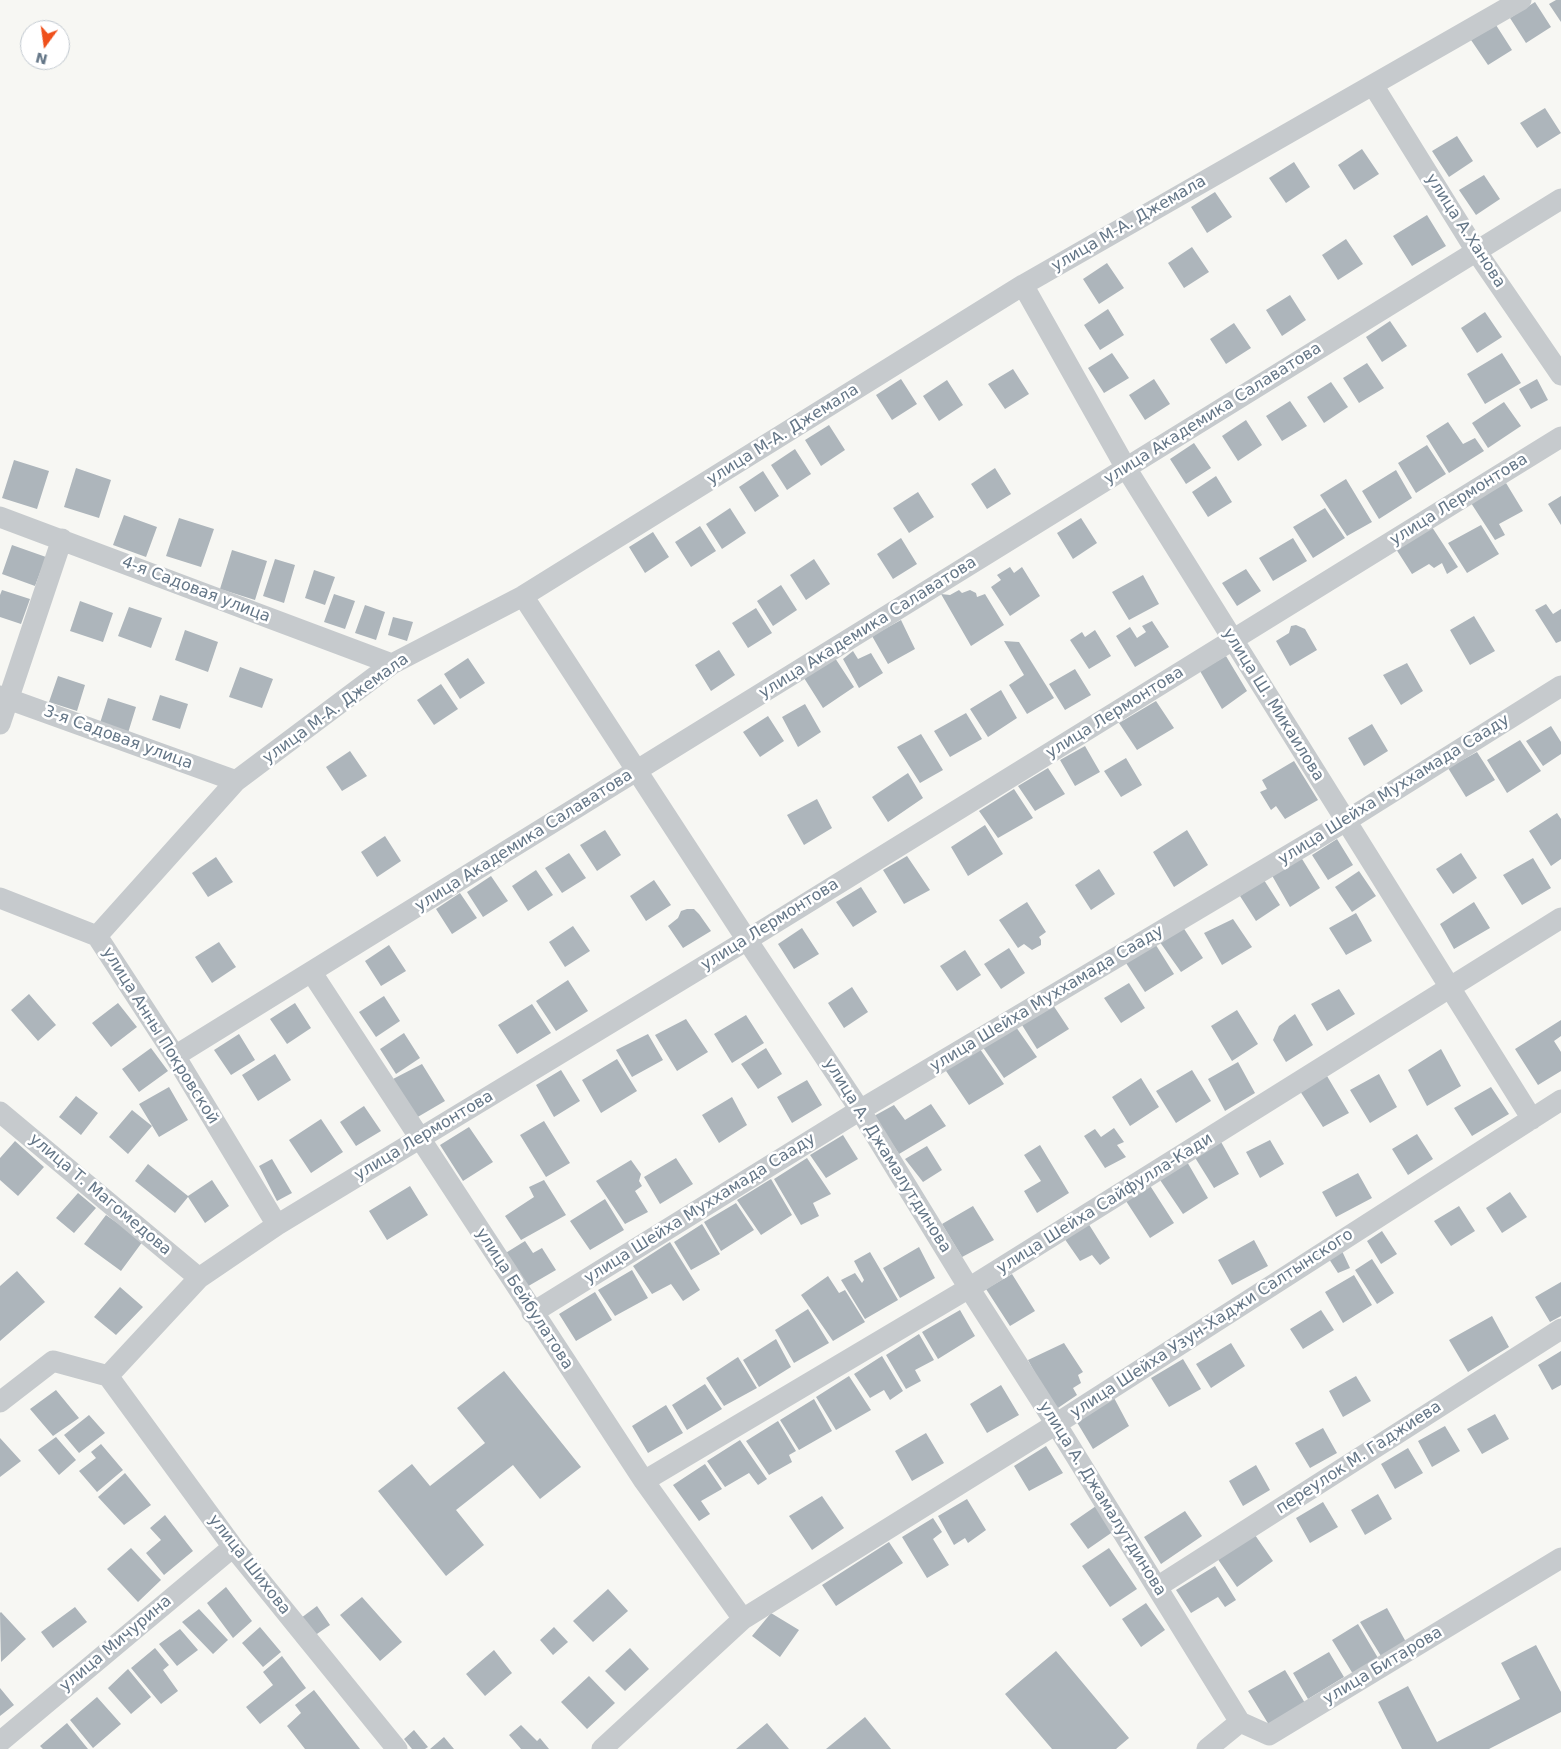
<!DOCTYPE html>
<html>
<head>
<meta charset="utf-8">
<style>
  body { margin:0 }
  #map { position:relative; width:1561px; height:1749px; overflow:hidden; background:#f7f7f3; font-family:"DejaVu Sans",sans-serif }
  canvas { display:block }
  .north { position:absolute; left:20px; top:20px; width:50px; height:50px; box-sizing:border-box; background:#fff; border:1px solid #c1c8cf; border-radius:50%; rotate:194deg; font-size:14px; font-weight:700; line-height:20px; text-align:center; color:#647687 }
  .north::after { content:''; display:block; margin:auto; width:18px; height:22px; background:#ef501b; clip-path:polygon(50% 0,100% 100%,50% 72%,0 100%) }
</style>
</head>
<body>
<div id="map">
<canvas width="1561" height="1749"></canvas>
<div class="north">N</div>
</div>
<script>
const g = document.querySelector('canvas').getContext('2d');
g.lineJoin = 'round';
function fill(path, color) { g.fillStyle = color; g.fill(path, 'evenodd'); }
function stroke(path, color, width, dash) { g.strokeStyle = color; g.lineWidth = width; g.lineCap = dash ? 'butt' : 'round'; g.setLineDash(dash || []); g.stroke(path); }
function label(font, color, halo, rows, align = 'center') {
  g.font = font + ' "DejaVu Sans",sans-serif'; g.lineWidth = 5; g.setLineDash([]); g.textBaseline = 'middle'; g.strokeStyle = halo; g.fillStyle = color; for (const [text, x, y, turn = 0] of rows) {
    g.save(); g.translate(x, y); g.rotate((+turn || 0) * Math.PI / 180); g.textAlign = isNaN(turn) ? turn : align; if (halo) g.strokeText(text, 0, 0); g.fillText(text, 0, 0); g.restore();
  }
}
fill(new Path2D(`
  M1556,0H1561V22L1549,4Z
  M1535,2L1551,27L1526,43L1510,18Z
  M1496,25L1512,50L1488,65L1471,40Z
  M1545,108L1561,133L1537,148L1520,123Z
  M1457,136L1473,161L1449,177L1432,151Z
  M1362,149L1379,174L1354,190L1338,165Z
  M1294,162L1310,187L1286,203L1269,178Z
  M1484,175L1500,199L1476,215L1459,190Z
  M1215,192L1232,217L1207,233L1191,207Z
  M1427,215L1446,246L1412,266L1393,236Z
  M1346,239L1363,264L1338,280L1322,255Z
  M1192,247L1209,272L1184,288L1168,263Z
  M1107,263L1124,288L1099,304L1083,279Z
  M1290,295L1306,320L1282,336L1266,310Z
  M1108,309L1124,335L1100,350L1084,325Z
  M1485,312L1502,337L1477,353L1461,328Z
  M1390,321L1407,346L1382,362L1366,337Z
  M1234,323L1251,348L1226,364L1210,339Z
  M1112,353L1129,378L1104,393L1088,368Z
  M1502,353L1521,383L1485,404L1467,374Z
  M1367,363L1384,388L1359,403L1343,378Z
  M1013,369L1029,394L1005,409L988,384Z
  M901,379L917,404L892,420L876,395Z
  M1154,379L1170,404L1145,420L1129,395Z
  M1537,379L1548,400L1531,409L1519,389Z
  M947,380L963,405L939,421L923,396Z
  M1331,382L1348,407L1324,423L1307,397Z
  M1290,401L1307,426L1282,441L1266,416Z
  M1504,402L1521,426L1488,448L1472,423Z
  M1246,420L1262,445L1238,461L1222,436Z
  M1448,422L1463,444L1475,438L1484,451L1449,473L1426,436Z
  M829,425L845,450L821,466L805,440Z
  M1194,443L1211,468L1186,484L1170,459Z
  M1427,445L1446,474L1416,493L1398,463Z
  M795,449L811,474L787,490L771,465Z
  M14,460L49,471L37,509L2,498Z
  M76,468L111,480L99,518L64,507Z
  M995,468L1011,494L987,509L971,484Z
  M1396,470L1412,498L1379,519L1362,491Z
  M763,471L779,496L755,512L739,487Z
  M1216,476L1232,502L1208,517L1192,492Z
  M1346,479L1372,522L1347,536L1320,495Z
  M1506,483L1523,511L1499,524L1505,535L1495,540L1471,503Z
  M918,492L934,517L909,533L893,508Z
  M1561,496V525L1548,504Z
  M730,508L746,533L722,549L706,524Z
  M1325,508L1345,538L1313,558L1293,527Z
  M124,515L157,527L146,557L113,545Z
  M179,518L214,529L201,567L166,556Z
  M1081,518L1097,543L1073,559L1057,533Z
  M1481,525L1499,554L1467,573L1448,543Z
  M700,526L716,551L691,567L675,542Z
  M1432,527L1458,567L1447,574L1442,563L1434,568L1429,564L1412,574L1396,549Z
  M653,532L669,557L645,573L629,547Z
  M901,538L917,564L893,579L877,554Z
  M1293,538L1307,561L1273,581L1259,558Z
  M12,545L46,557L35,586L2,574Z
  M232,550L267,561L255,600L220,589Z
  M275,559L295,565L284,603L263,596Z
  M814,559L830,584L806,600L790,575Z
  M1010,567L1014,573L1022,567L1040,596L1010,616L991,587L1001,580L997,575Z
  M1246,569L1261,591L1237,606L1222,583Z
  M314,570L335,577L325,605L305,598Z
  M1143,575L1159,604L1129,620L1112,592Z
  M781,585L797,610L773,626L757,601Z
  M2,590L30,599L21,624L0,617V595Z
  M959,590L962,593L970,590L976,593L977,597L985,594L1004,625L971,646L941,594L950,595Z
  M334,594L355,601L345,629L324,622Z
  M80,601L113,613L103,642L70,631Z
  M1546,604L1553,614L1561,609V641L1556,643L1535,610Z
  M365,605L385,612L376,640L355,633Z
  M129,607L162,618L151,648L118,636Z
  M756,608L772,633L748,648L732,623Z
  M1474,616L1495,651L1470,665L1450,630Z
  M393,617L413,622L407,641L388,635Z
  M901,620L915,649L888,664L872,636Z
  M1152,621L1169,647L1135,667L1116,636L1130,627L1137,638L1146,632L1142,626Z
  M1296,625L1305,629L1317,650L1290,666L1276,641L1289,633L1291,626Z
  M185,630L218,642L208,672L175,660Z
  M1095,630L1111,656L1089,669L1070,640L1082,632L1085,637Z
  M1004,641L1019,642L1054,698L1027,714L1009,685L1024,675Z
  M719,650L735,675L711,691L695,665Z
  M853,651L858,659L871,653L883,673L859,688L843,659Z
  M1226,656L1247,691L1222,709L1200,671Z
  M468,658L485,683L460,699L444,674Z
  M835,658L854,687L823,708L804,678Z
  M1407,663L1423,691L1401,705L1383,675Z
  M240,667L273,679L262,708L229,697Z
  M1075,669L1091,695L1065,710L1049,684Z
  M58,676L85,685L77,711L49,702Z
  M441,684L458,709L434,725L417,700Z
  M1001,690L1017,718L988,737L970,709Z
  M160,695L188,704L180,729L152,720Z
  M108,698L136,707L128,733L100,723Z
  M1156,701L1174,728L1137,750L1119,723Z
  M805,704L821,732L798,747L782,717Z
  M966,713L982,739L950,757L934,731Z
  M768,716L784,741L760,757L743,732Z
  M1372,724L1388,751L1364,766L1348,738Z
  M1551,726L1561,742V754L1543,766L1526,741Z
  M921,734L943,770L920,783L897,747Z
  M1520,740L1541,771L1507,793L1487,760Z
  M1085,746L1100,772L1075,786L1060,760Z
  M350,751L367,776L342,791L326,767Z
  M1477,752L1495,780L1466,797L1448,768Z
  M1126,758L1142,785L1121,797L1104,771Z
  M1294,761L1318,800L1285,819L1276,806L1271,810L1260,792L1267,789L1262,780Z
  M1048,768L1065,794L1035,811L1018,786Z
  M908,773L923,798L888,822L872,797Z
  M1014,789L1033,818L998,838L979,811Z
  M817,799L832,828L804,845L787,815Z
  M1557,813L1561,819V859L1551,866L1529,831Z
  M985,825L1003,854L968,876L951,847Z
  M605,830L621,855L597,871L580,845Z
  M1187,830L1208,865L1174,887L1153,852Z
  M385,836L401,861L377,877L361,852Z
  M1337,839L1353,865L1328,880L1312,855Z
  M569,853L586,878L562,893L545,868Z
  M1461,853L1477,878L1453,894L1436,869Z
  M1299,854L1320,888L1290,907L1270,872Z
  M907,856L930,890L904,904L883,870Z
  M216,857L233,882L208,897L192,873Z
  M1533,858L1551,888L1522,905L1503,875Z
  M1099,869L1115,894L1091,910L1075,885Z
  M536,870L553,895L528,911L512,886Z
  M1359,871L1376,896L1352,912L1335,887Z
  M491,876L508,901L483,917L467,892Z
  M654,880L671,905L646,921L630,896Z
  M1264,880L1280,905L1256,921L1240,896Z
  M861,887L877,912L853,927L836,902Z
  M460,893L477,918L452,934L436,909Z
  M1027,902L1046,932L1039,937L1041,940V945L1032,950L1024,944L1018,948L999,920Z
  M1474,902L1490,928L1454,949L1440,924Z
  M687,909H694L699,914L711,931L683,948L668,926L678,918L681,911Z
  M1356,913L1372,941L1346,955L1329,928Z
  M1233,919L1252,947L1222,965L1204,933Z
  M1181,924L1203,958L1181,972L1157,938Z
  M573,926L590,951L565,967L549,942Z
  M802,928L819,954L794,969L778,944Z
  M219,942L236,967L212,983L195,957Z
  M1154,942L1174,974L1145,992L1124,960Z
  M389,945L406,971L381,986L365,961Z
  M1009,948L1025,973L1001,989L984,964Z
  M965,950L981,975L957,991L940,966Z
  M568,980L588,1011L556,1031L536,1001Z
  M1129,983L1145,1008L1121,1023L1104,998Z
  M852,987L868,1012L844,1028L828,1003Z
  M1339,989L1355,1014L1327,1031L1311,1004Z
  M29,994L56,1025L38,1041L11,1010Z
  M384,996L400,1021L376,1037L359,1012Z
  M118,1003L137,1027L111,1047L92,1023Z
  M295,1003L311,1028L287,1044L270,1019Z
  M532,1004L551,1033L517,1054L498,1025Z
  M1053,1005L1069,1029L1037,1049L1022,1025Z
  M1237,1010L1258,1044L1232,1061L1211,1026Z
  M1295,1014L1313,1045L1286,1062L1273,1040L1279,1026Z
  M746,1015L764,1043L732,1063L714,1034Z
  M686,1019L708,1052L677,1071L655,1035Z
  M1561,1020V1036L1554,1041L1561,1052V1071L1538,1085L1515,1049Z
  M1016,1027L1037,1057L1004,1078L982,1046Z
  M404,1033L420,1058L396,1074L380,1049Z
  M239,1034L255,1060L231,1075L214,1050Z
  M648,1034L663,1060L632,1077L616,1050Z
  M151,1048L168,1071L139,1092L122,1069Z
  M766,1048L782,1074L758,1089L741,1064Z
  M980,1049L1004,1084L969,1105L944,1068Z
  M1441,1049L1461,1086L1427,1106L1408,1070Z
  M275,1054L291,1080L258,1101L242,1075Z
  M617,1059L637,1091L601,1113L582,1080Z
  M1238,1062L1255,1093L1225,1111L1208,1079Z
  M422,1064L445,1101L416,1118L393,1079Z
  M561,1070L580,1101L554,1117L536,1085Z
  M1192,1070L1211,1101L1176,1123L1156,1091Z
  M1379,1074L1397,1107L1370,1123L1350,1090Z
  M1327,1076L1349,1113L1323,1127L1300,1091Z
  M1141,1078L1159,1107L1130,1126L1112,1097Z
  M807,1080L822,1105L792,1123L777,1097Z
  M169,1087L188,1120L159,1137L139,1104Z
  M1491,1087L1509,1114L1472,1136L1454,1108Z
  M76,1096L98,1113L81,1135L59,1117Z
  M732,1097L747,1125L719,1143L702,1115Z
  M931,1104L946,1126L899,1154L874,1116L894,1105L905,1120Z
  M364,1106L381,1131L356,1146L340,1122Z
  M132,1110L152,1126L128,1154L109,1137Z
  M321,1119L343,1152L311,1173L289,1140Z
  M544,1121L570,1163L546,1177L520,1135Z
  M469,1127L493,1162L463,1181L440,1145Z
  M1114,1128L1124,1142L1117,1145L1126,1157L1105,1168L1084,1136L1095,1129L1101,1137Z
  M1417,1134L1433,1159L1408,1175L1392,1149Z
  M843,1135L858,1159L826,1178L810,1155Z
  M1220,1140L1239,1174L1214,1188L1194,1156Z
  M1270,1140L1284,1164L1260,1178L1246,1152Z
  M15,1141L44,1167L18,1196L0,1180V1158Z
  M1040,1145L1069,1193L1037,1213L1024,1191L1041,1181L1024,1155Z
  M927,1146L942,1170L923,1182L905,1159Z
  M676,1158L693,1184L660,1204L644,1177Z
  M807,1158L831,1194L813,1203L819,1216L801,1225L774,1179Z
  M272,1159L292,1193L277,1201L259,1166Z
  M631,1160L641,1174L639,1181L642,1186L635,1191L648,1212L625,1224L596,1181Z
  M1186,1160L1208,1198L1183,1214L1158,1177Z
  M148,1164L188,1196L212,1180L229,1206L205,1223L188,1197L175,1213L135,1181Z
  M1358,1173L1372,1198L1336,1217L1322,1192Z
  M771,1179L792,1215L761,1235L737,1200Z
  M544,1180L566,1215L521,1240L505,1216L534,1197L529,1187Z
  M1149,1184L1174,1223L1150,1238L1124,1198Z
  M410,1186L428,1215L387,1240L369,1211Z
  M1510,1192L1527,1217L1502,1233L1486,1208Z
  M78,1193L96,1208L74,1233L56,1218Z
  M605,1199L624,1230L590,1250L570,1221Z
  M736,1203L754,1230L721,1251L704,1222Z
  M973,1206L994,1240L962,1257L942,1224Z
  M1459,1206L1475,1231L1451,1246L1434,1221Z
  M106,1215L143,1241L121,1271L84,1244Z
  M1088,1223L1110,1258L1100,1265L1092,1255L1080,1261L1064,1238Z
  M702,1224L720,1254L691,1270L674,1242Z
  M1382,1231L1397,1254L1381,1264L1367,1241Z
  M1254,1240L1268,1266L1232,1285L1218,1260Z
  M525,1241L533,1253L542,1248L556,1270L525,1288L504,1254Z
  M670,1242L700,1290L683,1301L671,1284L652,1294L633,1266Z
  M919,1247L935,1278L900,1298L883,1268Z
  M1342,1251L1350,1268L1338,1273L1329,1259Z
  M870,1252L898,1300L865,1319L841,1280L855,1273L862,1283L864,1280L854,1261Z
  M1372,1259L1394,1293L1377,1304L1355,1270Z
  M632,1270L648,1298L615,1316L598,1290Z
  M17,1271L45,1302L0,1341V1286Z
  M1012,1274L1035,1311L1010,1326L986,1289Z
  M1354,1275L1372,1305L1343,1323L1325,1292Z
  M828,1276L839,1293L845,1290L865,1322L833,1341L801,1295Z
  M1561,1282V1316L1550,1322L1535,1297Z
  M120,1287L143,1307L116,1335L94,1317Z
  M595,1292L612,1320L576,1341L559,1314Z
  M808,1309L829,1343L794,1363L775,1330Z
  M960,1310L975,1336L938,1359L922,1332Z
  M1321,1310L1334,1330L1303,1349L1290,1329Z
  M1492,1316L1509,1347L1468,1372L1449,1340Z
  M919,1334L934,1360L915,1370L921,1381L906,1389L886,1355Z
  M776,1339L791,1367L759,1387L743,1360Z
  M1064,1343L1083,1372L1078,1375L1081,1383L1073,1388L1077,1395L1055,1410L1028,1360Z
  M1231,1343L1245,1366L1211,1388L1196,1364Z
  M1561,1351V1385L1552,1390L1538,1365Z
  M882,1356L903,1391L890,1400L884,1390L870,1398L854,1374Z
  M738,1357L757,1388L724,1406L706,1378Z
  M1183,1359L1201,1389L1169,1407L1151,1378Z
  M504,1371L581,1467L540,1499L513,1465L456,1510L484,1545L446,1576L378,1491L412,1464L430,1486L485,1443L457,1408Z
  M849,1376L871,1410L836,1430L816,1397Z
  M1356,1376L1371,1401L1343,1417L1329,1391Z
  M705,1384L722,1409L687,1430L672,1405Z
  M1001,1385L1019,1415L987,1433L970,1404Z
  M56,1390L79,1418L53,1436L30,1409Z
  M1113,1396L1129,1426L1093,1449L1075,1419Z
  M814,1399L832,1431L799,1450L780,1420Z
  M666,1405L683,1433L648,1453L632,1426Z
  M1495,1414L1509,1439L1482,1454L1467,1429Z
  M89,1415L105,1433L79,1453L64,1435Z
  M778,1421L796,1451L789,1455L792,1462L769,1475L746,1441Z
  M1445,1426L1460,1451L1432,1467L1418,1441Z
  M1323,1428L1337,1453L1310,1468L1295,1443Z
  M926,1433L944,1463L912,1481L895,1451Z
  M56,1437L76,1460L59,1475L38,1450Z
  M0,1438L21,1461L0,1477Z
  M740,1440L767,1479L758,1485L749,1473L725,1487L707,1461Z
  M101,1444L123,1470L97,1492L79,1471L96,1458L91,1452Z
  M1046,1446L1063,1473L1029,1491L1014,1466Z
  M1408,1448L1423,1473L1395,1489L1381,1464Z
  M705,1464L722,1489L701,1501L710,1514L699,1521L673,1485Z
  M1256,1465L1270,1490L1243,1506L1229,1481Z
  M125,1473L151,1505L124,1525L98,1497Z
  M1378,1494L1392,1519L1365,1535L1351,1510Z
  M822,1496L844,1528L812,1550L789,1516Z
  M967,1499L986,1530L968,1543L965,1538L954,1545L938,1516Z
  M1323,1502L1338,1527L1310,1543L1296,1518Z
  M1096,1506L1114,1531L1088,1549L1070,1524Z
  M1185,1511L1202,1536L1161,1564L1144,1537Z
  M165,1515L193,1551L164,1575L146,1553L161,1540L150,1528Z
  M933,1518L942,1532L933,1539L949,1565L927,1578L902,1537Z
  M1255,1535L1273,1561L1237,1587L1217,1558Z
  M889,1542L903,1563L836,1606L822,1585Z
  M131,1548L161,1580L138,1602L107,1569Z
  M1109,1548L1137,1589L1110,1607L1082,1566Z
  M1215,1566L1236,1600L1225,1607L1218,1597L1191,1613L1176,1590Z
  M226,1587L252,1621L233,1638L207,1603Z
  M608,1589L628,1611L593,1642L573,1621Z
  M362,1597L402,1642L380,1661L340,1615Z
  M1146,1603L1165,1630L1141,1647L1122,1619Z
  M317,1606L330,1625L314,1636L301,1618Z
  M75,1607L87,1622L53,1648L41,1632Z
  M1387,1608L1406,1642L1381,1656L1360,1622Z
  M199,1609L228,1640L213,1654L182,1622Z
  M1,1612L26,1639L1,1662L0,1613Z
  M771,1613L799,1630L780,1657L752,1636Z
  M1358,1624L1378,1658L1353,1674L1332,1640Z
  M260,1627L281,1652L263,1667L242,1643Z
  M554,1627L568,1642L553,1655L540,1640Z
  M180,1629L198,1650L177,1666L159,1644Z
  M1536,1645L1561,1692V1712L1489,1749H1402L1378,1702L1408,1686L1437,1742L1520,1699L1501,1663Z
  M155,1648L169,1665L163,1670L178,1691L161,1704L131,1668Z
  M630,1648L649,1669L625,1691L605,1671Z
  M494,1650L512,1673L485,1696L466,1674Z
  M1056,1651L1129,1738L1116,1749H1052L1005,1694Z
  M1329,1652L1344,1677L1308,1699L1293,1673Z
  M282,1656L306,1688L260,1724L246,1707L273,1685L263,1672Z
  M128,1669L151,1697L131,1714L108,1688Z
  M1285,1670L1305,1703L1269,1725L1248,1691Z
  M589,1676L615,1703L587,1729L561,1702Z
  M0,1688L14,1705L0,1716Z
  M314,1690L360,1749H305L287,1726L301,1713L295,1705Z
  M97,1697L121,1724L93,1748L70,1720Z
  M865,1717L891,1749H826Z
  M67,1723L88,1749H43L40,1746Z
  M767,1723L789,1749H736Z
  M521,1725L537,1741L540,1738L549,1749H521L509,1735Z
  M414,1730L428,1747L425,1749H412L404,1739Z
  M444,1737L454,1749H430Z`), '#adb5bb');
stroke(new Path2D(`
  M1373,85L1476,251L1561,375
  M1023,285L1126,468L1532,1119
  M0,517L392,664
  M523,596L747,940L860,1110L969,1288L1056,1424L1240,1722
  M0,696L236,781
  M0,724L62,539
  M0,898L97,936L175,1056L277,1225
  M97,936L236,781L392,664L523,596L1023,285L1521,0
  M312,973L644,1481L743,1619
  M175,1056L1561,199
  M0,1112L199,1278
  M532,1313L860,1110L1346,821L1561,686
  M108,1376L199,1278L277,1225L747,940L1561,437
  M108,1376L233,1547L397,1749
  M0,1402L53,1361L108,1376
  M644,1481L969,1288L1561,918
  M1157,1587L1561,1329
  M0,1742L233,1547
  M602,1749L743,1619L1056,1424L1561,1100
  M1207,1749L1240,1722L1269,1735L1561,1558`), '#c6cacd', 21);
label('16px', '#647687', '#fff', [
  ["улица М-А. Джемала",1129,224,-30],
  ["улица А.Ханова",1465,231,57],
  ["улица Академика Салаватова",1213,414,-32],
  ["улица М-А. Джемала",783,435,-32],
  ["улица Лермонтова",1459,500,-32],
  ["4-я Садовая улица",196,590,21],
  ["улица Академика Салаватова",868,628,-32],
  ["улица Ш. Микаилова",1273,705,58],
  ["улица М-А. Джемала",336,709,-36],
  ["улица Лермонтова",1115,713,-32],
  ["3-я Садовая улица",118,738,20],
  ["улица Шейха Муххамада Сааду",1394,790,-32],
  ["улица Академика Салаватова",524,841,-32],
  ["улица Лермонтова",770,925,-32],
  ["улица Шейха Муххамада Сааду",1047,999,-31],
  ["улица Анны Покровской",160,1036,58],
  ["улица Лермонтова",424,1136,-31],
  ["улица А. Джамалутдинова",887,1156,58],
  ["улица Т. Магомедова",100,1195,40],
  ["улица Шейха Сайфулла-Кади",1105,1204,-32],
  ["улица Шейха Муххамада Сааду",700,1209,-32],
  ["улица Бейбулатова",524,1299,57],
  ["улица Шейха Узун-Хаджи Салтынского",1212,1324,-33],
  ["переулок М. Гаджиева",1359,1458,-33],
  ["улица А. Джамалутдинова",1102,1499,58],
  ["улица Шихова",249,1565,52],
  ["улица Мичурина",116,1644,-40],
  ["улица Битарова",1383,1666,-31]
]);
</script>
</body>
</html>
